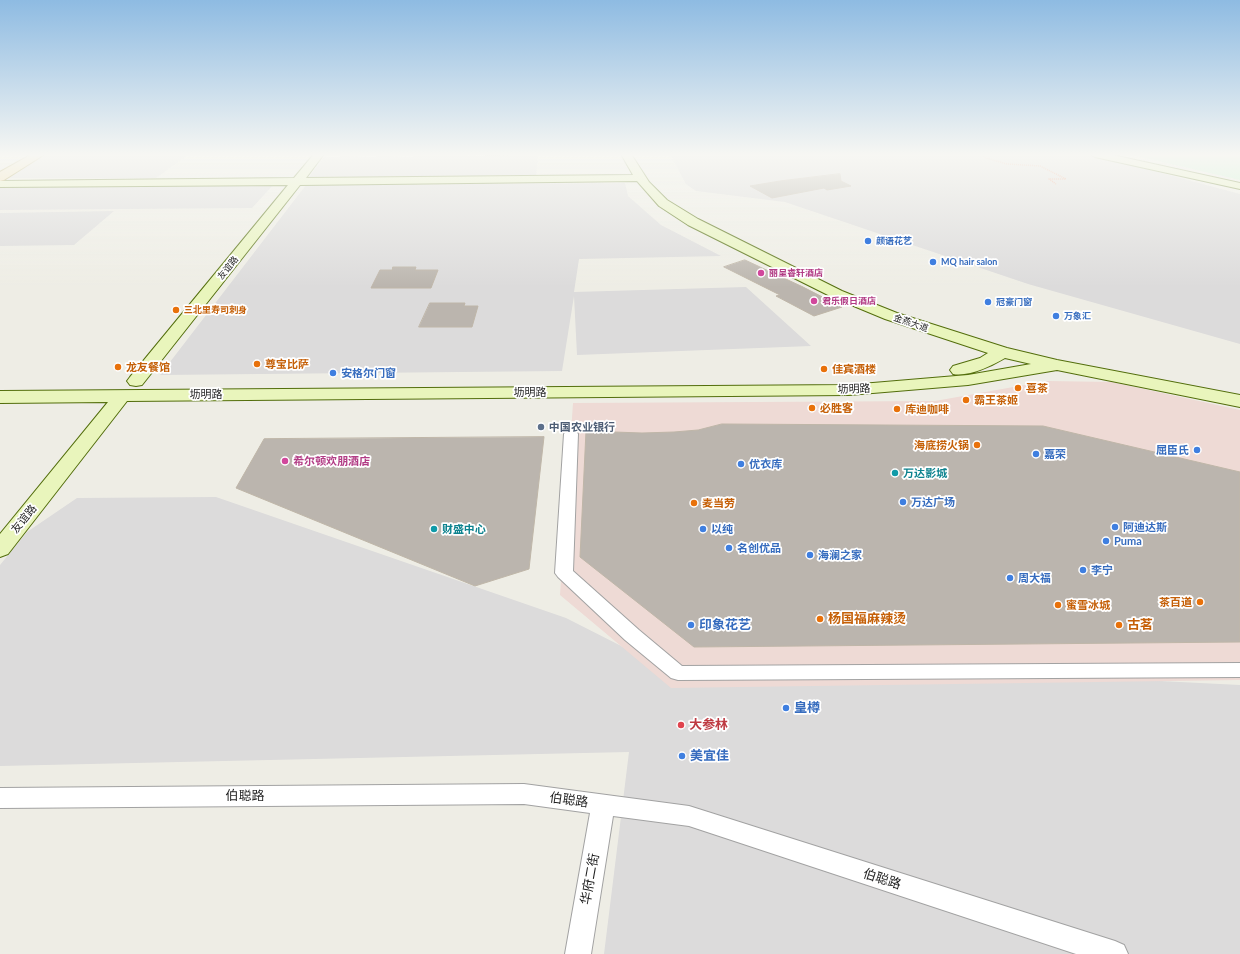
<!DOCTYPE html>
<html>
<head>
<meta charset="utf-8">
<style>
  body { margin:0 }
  canvas { display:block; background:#eeede5 }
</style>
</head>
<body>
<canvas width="1240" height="954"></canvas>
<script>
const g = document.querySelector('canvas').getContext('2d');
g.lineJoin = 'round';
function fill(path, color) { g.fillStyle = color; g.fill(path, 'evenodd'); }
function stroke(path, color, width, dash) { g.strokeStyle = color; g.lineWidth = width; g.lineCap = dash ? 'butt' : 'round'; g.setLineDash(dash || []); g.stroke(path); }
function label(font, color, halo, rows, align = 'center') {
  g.font = font + ' Lato,"Noto Sans SC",sans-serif'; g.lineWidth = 3.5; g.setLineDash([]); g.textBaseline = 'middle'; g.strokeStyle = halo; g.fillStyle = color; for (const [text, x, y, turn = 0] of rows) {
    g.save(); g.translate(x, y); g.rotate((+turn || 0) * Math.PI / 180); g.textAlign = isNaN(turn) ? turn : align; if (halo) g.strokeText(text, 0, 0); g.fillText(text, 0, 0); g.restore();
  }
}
fill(new Path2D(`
  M46,154H189L156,178H4Z
  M670,154H1090L1240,194V344L1028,284L785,202L696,191L686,184Z
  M538,155L536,175L309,177L324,157Z
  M625,183L628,196L661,225L721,256L579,259L574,292L746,287L811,346L577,355L574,296L562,371L160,375L306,185Z
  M274,184L252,208L0,210V186Z
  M114,211L74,245L0,246V213Z
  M216,497L566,618L639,655L1240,685V954H604L629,752L0,766V565L27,532L77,498Z`), '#dcdbdb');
fill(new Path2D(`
  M1047,381L1112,382L1240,410V680L671,688L560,595L573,403L935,401Z`), '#eedad5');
fill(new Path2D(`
  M1128,154L1240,155V180Z`), '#c4f6d0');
const building = new Path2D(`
  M840,174L841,181L851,186L827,190L824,188L772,198L750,186L780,181Z
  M745,260L803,287L842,307L814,316L776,296L780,295L724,267Z
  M393,267H416L415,270H438L431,288H371L380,270H392Z
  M430,303H465L464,306H478L472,327H419Z
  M722,424L1043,426L1240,472V642L694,647L580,557L586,431L642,433L674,432L698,430Z
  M544,437L529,569L475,586L236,488L264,439Z`);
fill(building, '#bbb5ae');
stroke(building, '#bfb6a8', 1);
const street = new Path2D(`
  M571,430L576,431L578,434L573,571L639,630L682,666L1240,663V677L678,680L671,678L625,640L558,577L555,573L564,434L566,431Z
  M524,784L689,806L1115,941L1124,945L1128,954H1076L689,826L613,816L591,954H565L590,813L524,804L0,808V788Z`);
const secondary = new Path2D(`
  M314,154H324L306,178L633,175L621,154H631L649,182L667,200L698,219L842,291L897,313L1007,348L1057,360L1240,395V407L1057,370L968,385L849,395L127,401L8,554L0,557V534L108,402L0,403V391L849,385L968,375L1031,364L1005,358C992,366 968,377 953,374L950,370L953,366L980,358L988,353L885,319L832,297L688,225L659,206L637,181L300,185L142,385L136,386L130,385L127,381L130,377L288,185L0,187V181L294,178Z
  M1090,154H1108L1240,183V189L1095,157Z`);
const primary = new Path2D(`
  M32,154H45L4,180L0,181V172Z`);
stroke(street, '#a2a2a2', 2);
stroke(secondary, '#536e0c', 2);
stroke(primary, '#8e780a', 2);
stroke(new Path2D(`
  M980,154L986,158L1007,164L1040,166L1066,179H1049L1056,184`), '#f19573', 1.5, [1, 1]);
fill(street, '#fff');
fill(secondary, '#e9f5bc');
fill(primary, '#f6dfa2');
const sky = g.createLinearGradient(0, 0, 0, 287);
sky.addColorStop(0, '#8ebbe2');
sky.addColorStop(0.54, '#f7f7f3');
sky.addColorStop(1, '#f7f7f300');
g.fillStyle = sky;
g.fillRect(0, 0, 1240, 287);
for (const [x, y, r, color] of [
  [868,241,4,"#3f7fe0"],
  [933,262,4,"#3f7fe0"],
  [761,273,4,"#d1479c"],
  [814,301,4,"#d1479c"],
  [988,302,4,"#3f7fe0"],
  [176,310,4,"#e8710a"],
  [1056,316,4,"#3f7fe0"],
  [257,364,4,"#e8710a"],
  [118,367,4,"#e8710a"],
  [824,369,4,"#e8710a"],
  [333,373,4,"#3f7fe0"],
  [1018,388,4,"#e8710a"],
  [966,400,4,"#e8710a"],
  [812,408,4,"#e8710a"],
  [897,409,4,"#e8710a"],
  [541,427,4,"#5c6f8a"],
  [977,445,4,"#e8710a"],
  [1197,450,4,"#3f7fe0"],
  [1036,454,4,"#3f7fe0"],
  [285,461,4,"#d1479c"],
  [741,464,4,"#3f7fe0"],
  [895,473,4,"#0f9aa8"],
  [903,502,4,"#3f7fe0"],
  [694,503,4,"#e8710a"],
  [1115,527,4,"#3f7fe0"],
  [434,529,4,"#0f9aa8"],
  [703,529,4,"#3f7fe0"],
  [1106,541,4,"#3f7fe0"],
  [729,548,4,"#3f7fe0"],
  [810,555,4,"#3f7fe0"],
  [1083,570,4,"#3f7fe0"],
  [1010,578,4,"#3f7fe0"],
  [1200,602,4,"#e8710a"],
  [1058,605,4,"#e8710a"],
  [820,619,4,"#e8710a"],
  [691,625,4,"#3f7fe0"],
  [1119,625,4,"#e8710a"],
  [786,708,4,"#3f7fe0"],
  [681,725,4,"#e0444e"],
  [682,756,4,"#3f7fe0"]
]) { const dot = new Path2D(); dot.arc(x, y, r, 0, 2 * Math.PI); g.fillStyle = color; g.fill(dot); stroke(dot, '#fff', 1.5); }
label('bold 9px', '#366cbe', '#fff', [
  ["颜语花艺",876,241],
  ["MQ hair salon",941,262],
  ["冠豪门窗",996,302],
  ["万象汇",1064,316]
], 'left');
label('9px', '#1e1e1e', '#fff', [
  ["友谊路",228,268,-51],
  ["金燕大道",911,323,19]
]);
label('bold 9px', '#b23c85', '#fff', [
  ["丽呈睿轩酒店",769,273],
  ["君乐假日酒店",822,301]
], 'left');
label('bold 9px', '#c56008', '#fff', [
  ["三北里寿司刺身",184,310]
], 'left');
label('bold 11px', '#c56008', '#fff', [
  ["尊宝比萨",265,364],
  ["龙友餐馆",126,367],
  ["佳宾酒楼",832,369],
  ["喜茶",1026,388],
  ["霸王茶姬",974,400],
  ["必胜客",820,408],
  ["库迪咖啡",905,409],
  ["海底捞火锅",969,445,"right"],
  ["麦当劳",702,503],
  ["茶百道",1192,602,"right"],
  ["蜜雪冰城",1066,605]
], 'left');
label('bold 11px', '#366cbe', '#fff', [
  ["安格尔门窗",341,373],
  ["屈臣氏",1189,450,"right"],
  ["嘉荣",1044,454],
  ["优衣库",749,464],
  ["万达广场",911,502],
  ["阿迪达斯",1123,527],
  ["以纯",711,529],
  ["Puma",1114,541],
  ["名创优品",737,548],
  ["海澜之家",818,555],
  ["李宁",1091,570],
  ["周大福",1018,578]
], 'left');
label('11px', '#1e1e1e', '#fff', [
  ["坜明路",854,389,-2],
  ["坜明路",530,392],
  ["坜明路",206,394],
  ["友谊路",24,519,-51]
]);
label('bold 11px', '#4e5e75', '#fff', [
  ["中国农业银行",549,427]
], 'left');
label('bold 11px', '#b23c85', '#fff', [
  ["希尔顿欢朋酒店",293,461]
], 'left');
label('bold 11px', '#0d838f', '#fff', [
  ["万达影城",903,473],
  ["财盛中心",442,529]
], 'left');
label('bold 13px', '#c56008', '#fff', [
  ["杨国福麻辣烫",828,619],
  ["古茗",1127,625]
], 'left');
label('bold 13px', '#366cbe', '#fff', [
  ["印象花艺",699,625],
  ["皇樽",794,708],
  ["美宜佳",690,756]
], 'left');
label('bold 13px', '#be3a42', '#fff', [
  ["大参林",689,725]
], 'left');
label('13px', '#1e1e1e', '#fff', [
  ["伯聪路",245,796],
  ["伯聪路",569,800,8],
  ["华府二街",590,879,-80],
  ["伯聪路",882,879,18]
]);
</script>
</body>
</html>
